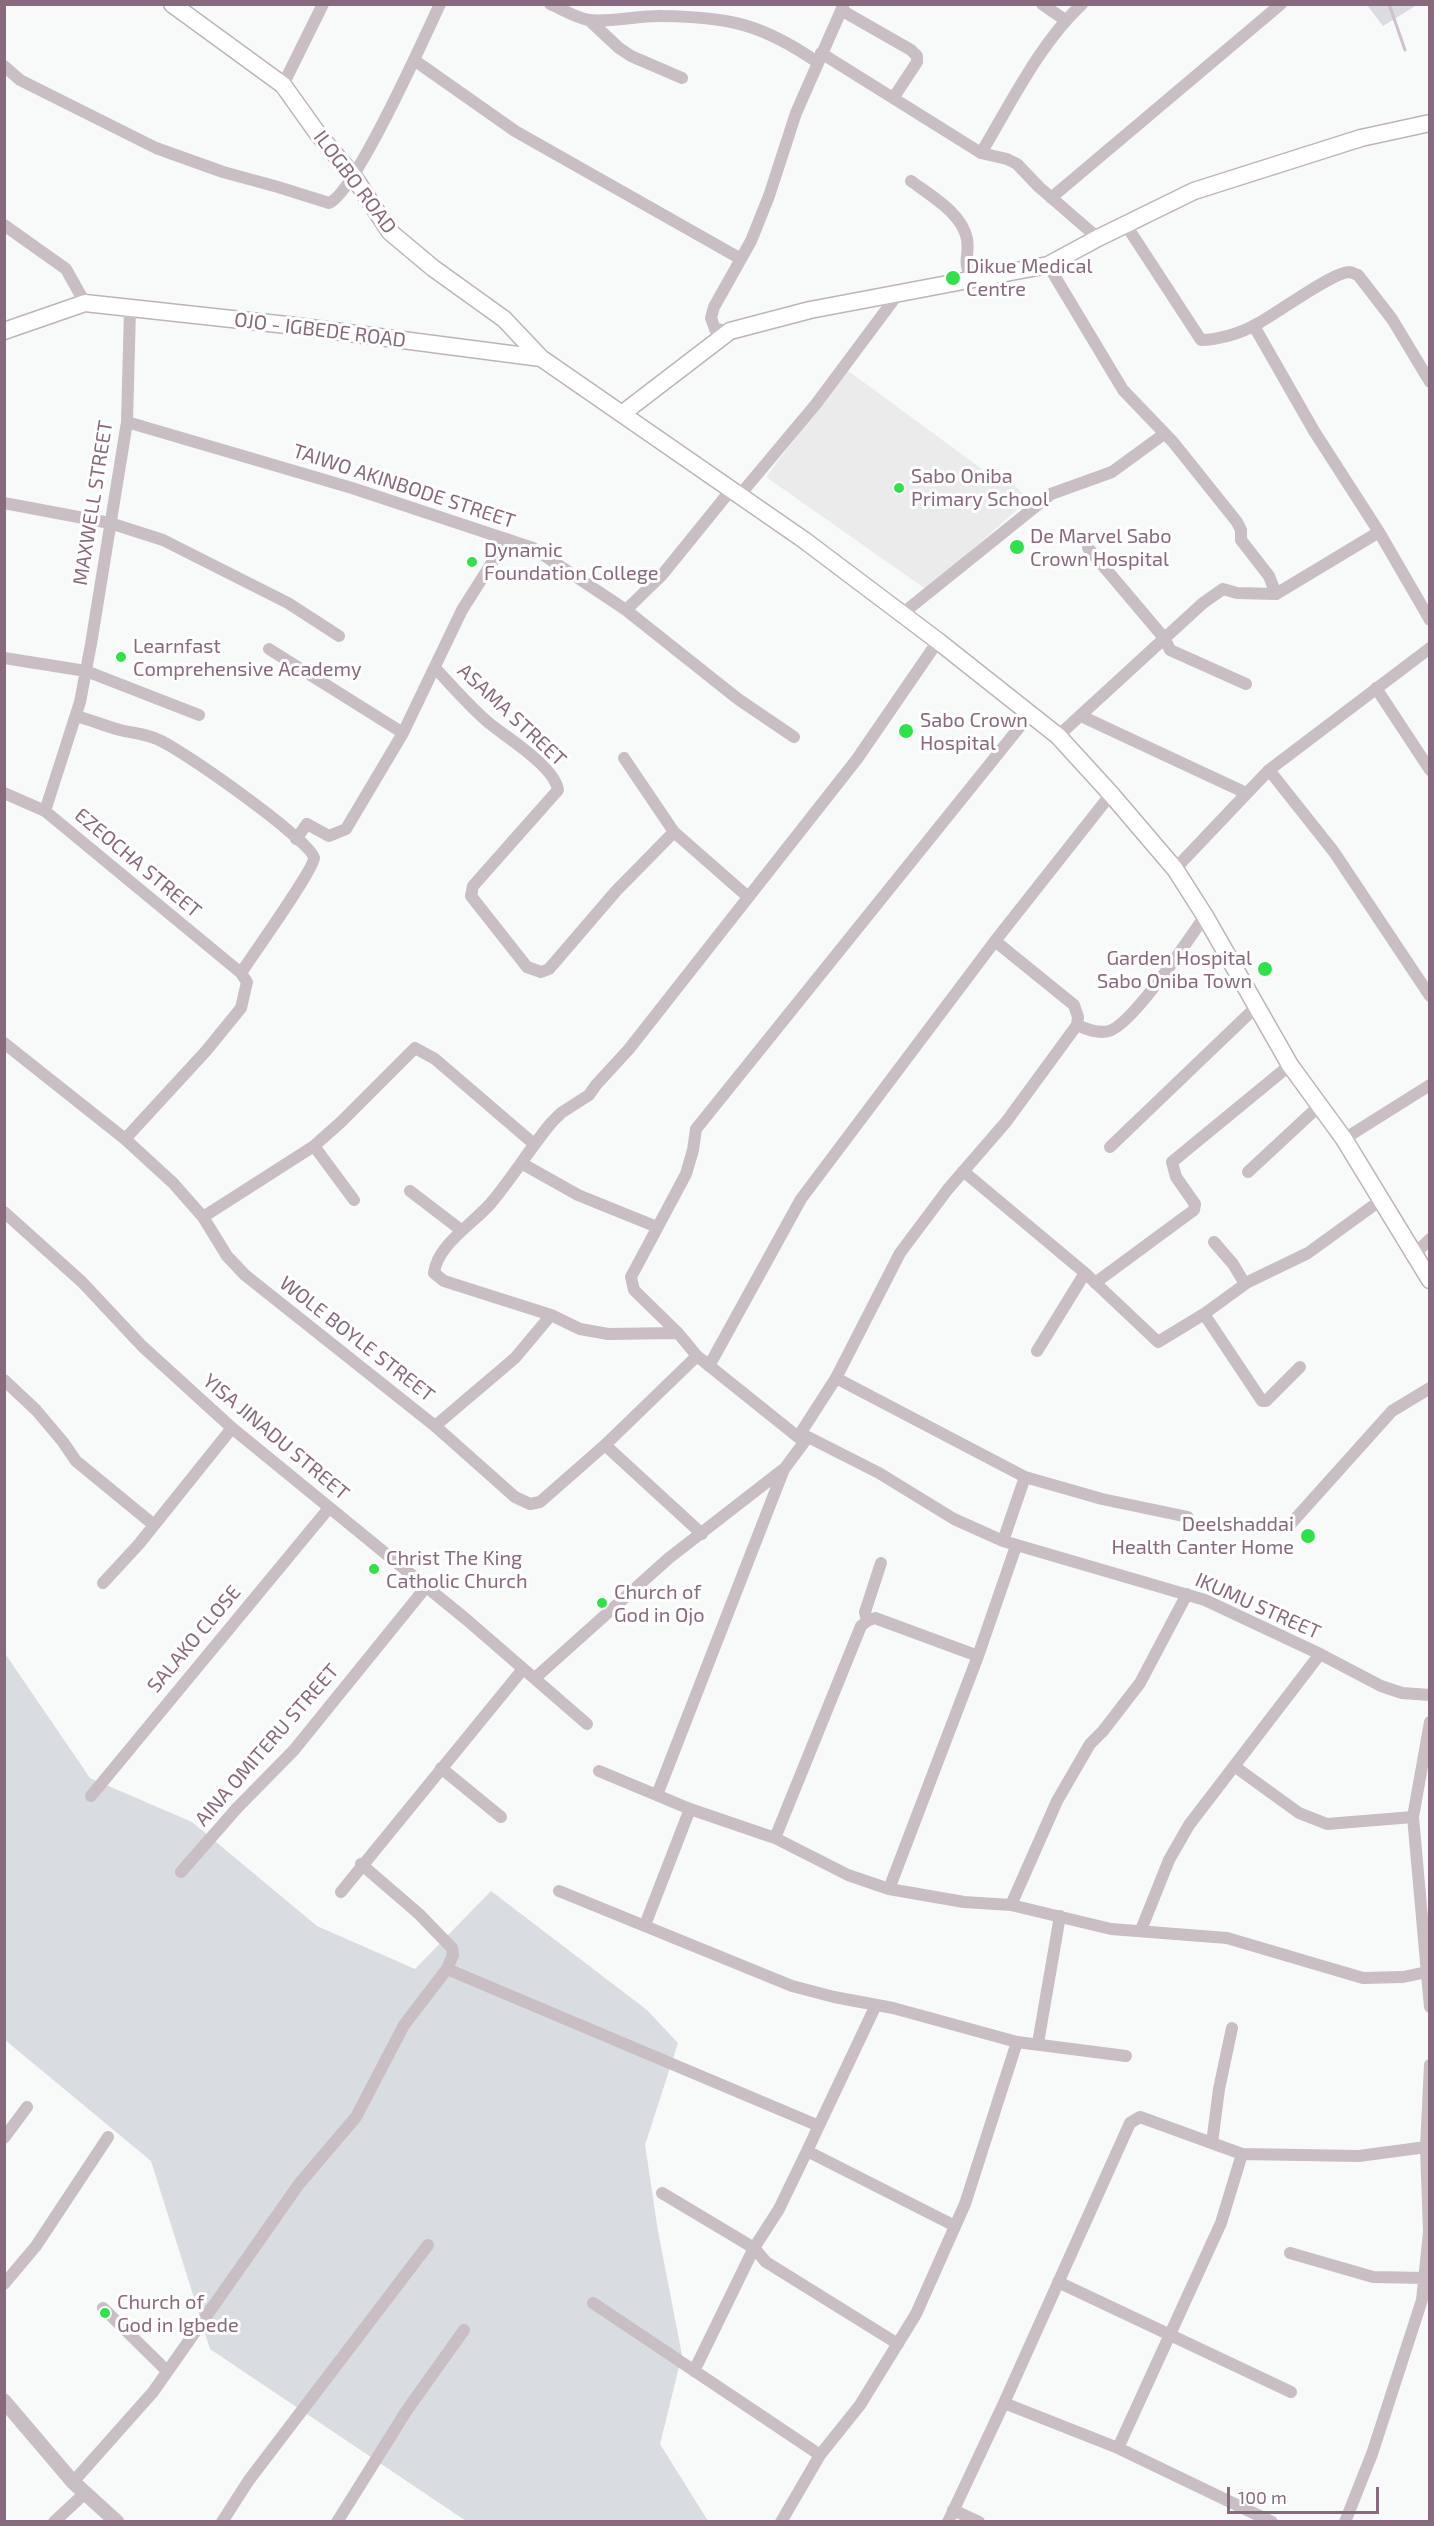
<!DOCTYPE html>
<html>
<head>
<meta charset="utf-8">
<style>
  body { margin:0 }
  #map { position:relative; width:1434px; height:2526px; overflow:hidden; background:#f8fafa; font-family:"Exo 2",sans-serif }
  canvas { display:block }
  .frame { position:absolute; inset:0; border:6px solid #88697d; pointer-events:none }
  .scale { position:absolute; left:1227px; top:2487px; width:152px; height:27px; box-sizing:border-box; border:3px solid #88697d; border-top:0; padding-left:8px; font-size:18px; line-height:21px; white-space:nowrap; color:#88697d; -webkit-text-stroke:4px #fff; paint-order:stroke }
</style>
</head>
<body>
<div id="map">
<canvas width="1434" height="2526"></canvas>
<div class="frame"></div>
<div class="scale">100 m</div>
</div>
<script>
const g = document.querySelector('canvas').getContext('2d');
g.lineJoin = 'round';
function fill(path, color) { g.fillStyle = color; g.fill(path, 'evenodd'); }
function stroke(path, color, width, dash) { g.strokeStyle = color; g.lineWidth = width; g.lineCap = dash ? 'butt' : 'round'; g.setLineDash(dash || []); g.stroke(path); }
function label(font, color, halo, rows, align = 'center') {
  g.font = font + ' "Exo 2",sans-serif'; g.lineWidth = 6; g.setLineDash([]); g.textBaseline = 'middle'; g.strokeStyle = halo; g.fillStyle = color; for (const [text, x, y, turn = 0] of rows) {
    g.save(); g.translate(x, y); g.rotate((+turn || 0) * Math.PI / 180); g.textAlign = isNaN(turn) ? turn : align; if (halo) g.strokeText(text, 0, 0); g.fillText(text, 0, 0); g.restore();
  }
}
fill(new Path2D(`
  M847,370L990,475L997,469L1029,499L927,590L766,477Z`), '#ebebec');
fill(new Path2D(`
  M1367,5H1417L1383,26Z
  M4,1652L90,1778L192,1822L317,1926L415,1969L491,1891L647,2010L678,2043L645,2145L658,2231L682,2355L660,2444L708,2521H466L210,2349L151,2161L5,2040Z`), '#d9dce1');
stroke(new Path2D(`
  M1389,4L1405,50`), '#cfc0cc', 3);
const secondary = new Path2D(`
  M172,4L283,85L318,134L354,177L390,232L433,268L504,319L541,358
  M4,331L85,303L287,325L541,358L804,540L938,641L1058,736L1111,794L1175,869L1205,916L1290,1065L1344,1139L1430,1280
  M623,413L730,331L810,310L1048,265L1098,238L1194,191L1361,138L1430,123`);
stroke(secondary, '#beb3ba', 19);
stroke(new Path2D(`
  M550,4C562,9 576,18 589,20C607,23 642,15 662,16C729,17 762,24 817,62
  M1042,4L1065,20
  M841,10L911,50L917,56V62L894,97
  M589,20L619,48L631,56L682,78
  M821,53L981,153L1007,159L1017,164L1039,187L1098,238
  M414,60L515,131L741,259
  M4,66L20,80L156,148L223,172L278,187L329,203C355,193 424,38 440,4
  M283,85L323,4
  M981,153C1011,103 1040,43 1082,4
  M911,181C931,196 962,213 967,239C970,258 961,261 973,280
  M1051,198L1281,4
  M4,225L66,269L85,303
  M1126,225L1201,340C1218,340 1241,333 1255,325C1274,316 1333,271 1350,272C1351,272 1357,275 1358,275L1392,319L1430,382
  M1048,265L1123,390L1173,442L1237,522L1241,530V540L1269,576L1276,594
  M1254,326L1314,431L1379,532L1430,620
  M730,331L715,329L711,318L714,307L751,241L769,196L796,113L844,4
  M127,422L352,488L533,548L626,610L738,699L794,737
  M739,496L816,404L898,294
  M4,503L110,523L163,540L288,603L339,636
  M1088,548L1165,639L1170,650L1246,684
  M626,610L662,575L730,491
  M902,614L1051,494L1112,472L1164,434
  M269,649L403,733
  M4,658L86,671L199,715
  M436,669C453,687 470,707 489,723C507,738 554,766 558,790L473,886L471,896L527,967L541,972L549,969L616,891L674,832
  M1376,688L1430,770
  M76,716C91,720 105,726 120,730C132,733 147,734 159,740C181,749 312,841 314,858C314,869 252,956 241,973L247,982L241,1008L206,1051L125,1139
  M1081,716L1246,793
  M1058,736L1203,603L1223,589L1237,593L1276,594L1379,532
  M624,758L674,832L747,896
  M1269,770L1334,852L1430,996
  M4,793L45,811L241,973
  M45,811L80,702L91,644L127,422L130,309
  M307,824L329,836L346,829L403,733L462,610L507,539
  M1175,869L1269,770L1430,648
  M1077,1025C1086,1029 1098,1034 1109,1031C1133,1024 1188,940 1205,916
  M4,1043L125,1139L173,1183L203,1217L227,1256L245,1275L435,1426L515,1497L530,1504L540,1502L605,1445L697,1356
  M1344,1139L1430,1085
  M314,1146L354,1200
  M1110,1147L1255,1008
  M521,1163L578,1195L657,1227
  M963,1171L1085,1273L1158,1342L1204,1314L1248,1282L1308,1253L1381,1200
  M1248,1172L1319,1106
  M410,1191L461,1230
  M4,1212L82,1282L142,1346L232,1428L467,1620L587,1724
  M203,1217L314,1146L341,1122L415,1048L435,1059L534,1144
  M1214,1242L1233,1264L1245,1284
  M1415,1254L1430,1239
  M1095,1283L1194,1210L1195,1204L1176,1177L1172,1162L1290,1065
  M1204,1314L1262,1401H1266L1300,1367
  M551,1315L444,1281L434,1273C437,1245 474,1223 491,1203C513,1177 530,1148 552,1122L561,1113L589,1095L596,1085L629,1049L857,759L938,641
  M678,1333L634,1290L631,1277L686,1174L693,1150L696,1129L1030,714
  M1037,1351L1085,1273
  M709,1366L801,1199L995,941L1111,794
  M836,1378L900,1253L948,1189L1006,1122L1077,1025L1078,1017L1074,1005L995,941
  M4,1380L36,1410L63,1442L76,1461L154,1525
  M435,1426L515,1358L551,1315L580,1329L608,1334L678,1333L697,1356L798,1437H808L879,1473L954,1519L1003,1541L1205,1600L1320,1654L1381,1686L1402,1693L1430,1695
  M798,1437L836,1378L1025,1477L1102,1499L1188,1517
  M605,1445L702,1534
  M1287,1528L1392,1411L1430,1388
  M1003,1541L1025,1477
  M103,1583L139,1544L232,1428
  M867,1621L865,1612L881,1563
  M535,1678L669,1558L785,1468L808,1437
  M1430,1722L1413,1817L1430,2007
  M1234,1766L1299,1813L1327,1824L1413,1817
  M441,1768L501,1817
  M599,1771L690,1809L775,1838L848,1875L889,1889L964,1902L1011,1905L1111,1929L1227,1938L1363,1978L1403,1977L1427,1972
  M657,1795L784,1469
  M91,1796L329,1508
  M775,1838L861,1626L867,1621L875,1618L978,1656
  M181,1872L237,1808L294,1750L426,1587
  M889,1889L978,1656L1016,1546
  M559,1891L792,1986L834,1997L893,2008L1017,2042L1126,2056
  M341,1892L523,1669
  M1011,1905L1057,1801L1090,1744L1103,1731L1140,1683L1187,1594
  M645,1925L690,1809
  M1141,1930L1169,1860L1189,1825L1320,1654
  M447,1969L819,2126
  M876,2005L807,2151L955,2226
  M1038,2043L1060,1916
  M4,2138L27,2107
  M1212,2143L1219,2089L1232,2028
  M662,2193L754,2248L766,2262L898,2344
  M1290,2253L1373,2277L1426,2278
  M1058,2282L1291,2392
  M4,2284L36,2246L108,2137
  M593,2303L820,2455
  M103,2308L167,2371
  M694,2371L754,2248L779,2209L807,2151
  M1004,2403L1118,2448L1272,2522
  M1118,2448L1221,2223L1242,2154
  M73,2482L153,2392L299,2184L356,2117L404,2025L447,1969L453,1955L452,1948L419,1914L361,1864
  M953,2510L979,2522
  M54,2522L84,2494
  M222,2522L249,2480L428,2245
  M337,2522L407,2410L464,2330
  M781,2522L820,2455L860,2405L916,2314L965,2204L1017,2042
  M948,2522L1004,2403L1130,2123L1140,2117L1242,2154L1359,2156L1426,2147
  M1345,2522L1372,2454L1422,2300L1429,2232L1426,2147L1430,2065`), '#c8bec4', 12);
stroke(new Path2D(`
  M4,2401L73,2482L117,2522`), '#c8bec4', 15);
stroke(secondary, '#fff', 16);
stroke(new Path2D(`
  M296,839L307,824`), '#c8bec4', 12);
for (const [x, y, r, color] of [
  [953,278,8,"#30e24a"],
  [899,488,6,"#30e24a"],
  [1017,547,8,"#30e24a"],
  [472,562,6,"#30e24a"],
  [121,657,6,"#30e24a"],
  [906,731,8,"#30e24a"],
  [1265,969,8,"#30e24a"],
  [1308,1536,8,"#30e24a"],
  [374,1569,6,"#30e24a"],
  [602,1603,6,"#30e24a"],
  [105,2313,6,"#30e24a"]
]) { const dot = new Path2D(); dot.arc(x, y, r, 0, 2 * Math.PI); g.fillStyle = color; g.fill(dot); stroke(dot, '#fff', 2); }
label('20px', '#88697d', '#fff', [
  ["ILOGBO ROAD",355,182,53],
  ["OJO - IGBEDE ROAD",320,330,7],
  ["TAIWO AKINBODE STREET",404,486,18],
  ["MAXWELL STREET",93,503,-81],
  ["ASAMA STREET",512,715,43],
  ["EZEOCHA STREET",138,863,40],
  ["WOLE BOYLE STREET",357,1339,38],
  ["YISA JINADU STREET",276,1437,40],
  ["IKUMU STREET",1258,1606,24],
  ["SALAKO CLOSE",194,1639,-50],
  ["AINA OMITERU STREET",267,1745,-49]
]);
label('20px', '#88697d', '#fff', [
  ["Dikue Medical",966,266],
  ["Centre",966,289],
  ["Sabo Oniba",911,476],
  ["Primary School",911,499],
  ["De Marvel Sabo",1030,536],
  ["Crown Hospital",1030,559],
  ["Dynamic",484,550],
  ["Foundation College",484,573],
  ["Learnfast",133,646],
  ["Comprehensive Academy",133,669],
  ["Sabo Crown",920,720],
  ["Hospital",920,743],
  ["Garden Hospital",1252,958,"right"],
  ["Sabo Oniba Town",1252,981,"right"],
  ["Deelshaddai",1294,1524,"right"],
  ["Health Canter Home",1294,1547,"right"],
  ["Christ The King",386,1558],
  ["Catholic Church",386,1581],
  ["Church of",614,1592],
  ["God in Ojo",614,1615],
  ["Church of",117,2302],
  ["God in Igbede",117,2325]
], 'left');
</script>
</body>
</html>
